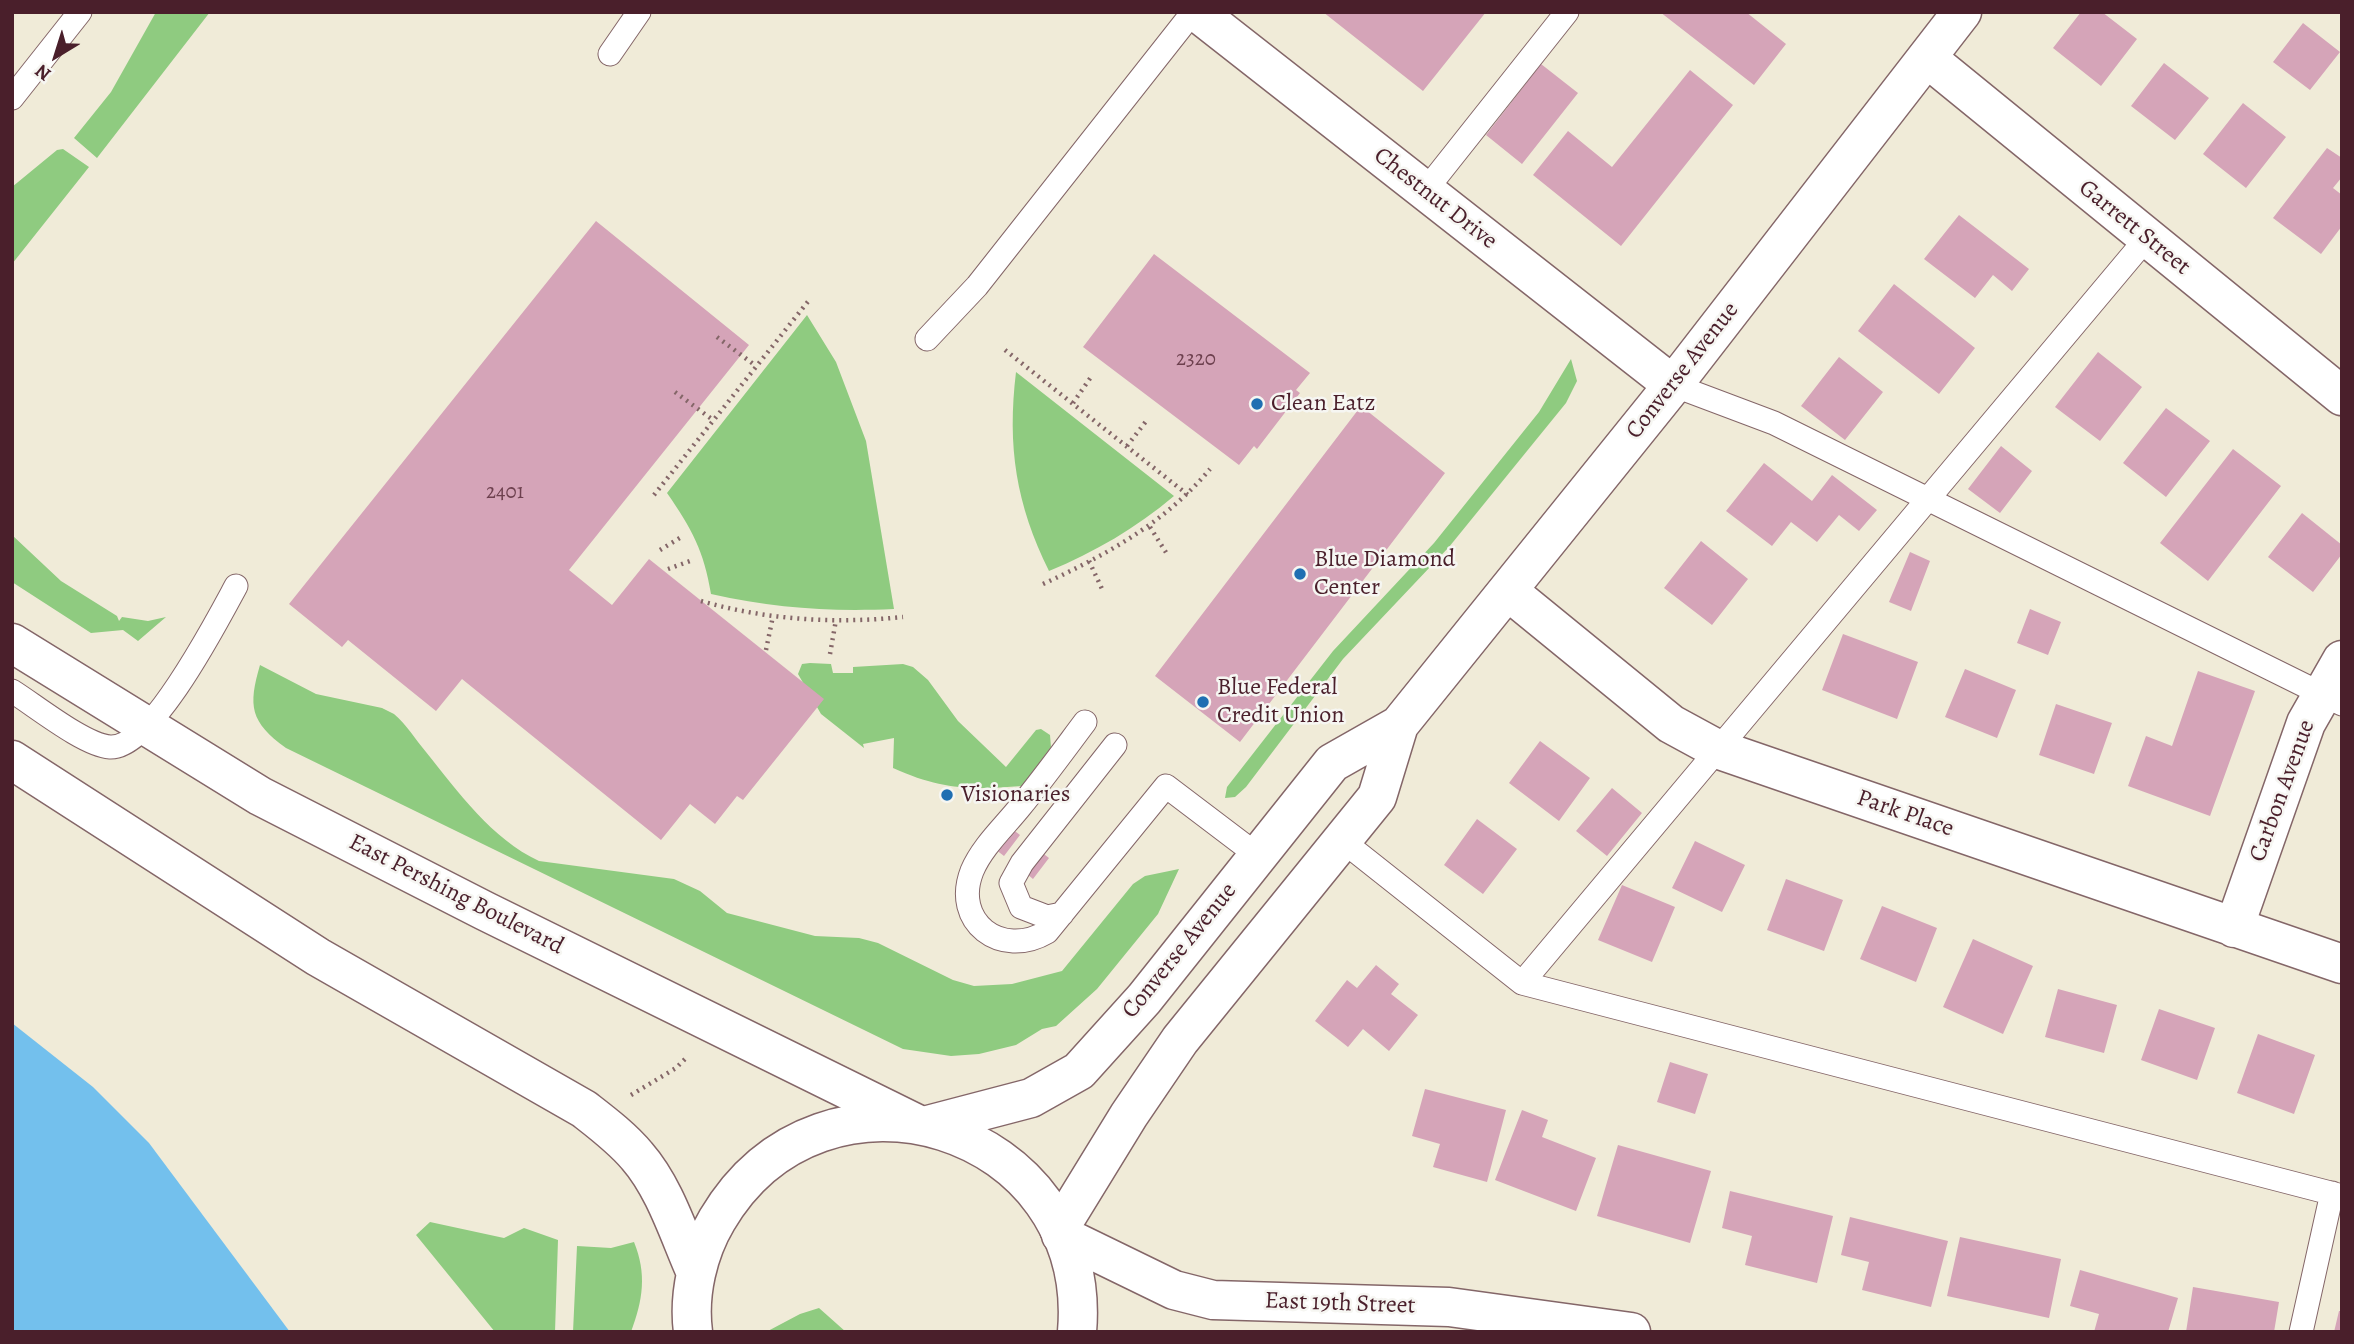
<!DOCTYPE html>
<html>
<head>
<meta charset="utf-8">
<style>
  body { margin:0 }
  #map { position:relative; width:2354px; height:1344px; overflow:hidden; background:#f0ebd8; font-family:Alegreya,serif }
  canvas { display:block }
  .frame { position:absolute; inset:0; border:14px solid #4a1f2b; pointer-events:none }
  .north { position:absolute; left:21px; top:21px; width:70px; height:70px; -webkit-text-stroke:5px #f6f6f2; paint-order:stroke; rotate:218deg; font-size:19px; font-weight:700; line-height:28px; text-align:center; color:#4a1f2b }
  .north::after { content:''; display:block; margin:auto; width:24px; height:32px; background:#4a1f2b; clip-path:polygon(50% 0,100% 100%,50% 72%,0 100%) }
</style>
</head>
<body>
<div id="map">
<canvas width="2354" height="1344"></canvas>
<div class="frame"></div>
<div class="north">N</div>
</div>
<script>
const g = document.querySelector('canvas').getContext('2d');
g.lineJoin = 'round';
function fill(path, color) { g.fillStyle = color; g.fill(path, 'evenodd'); }
function stroke(path, color, width, dash) { g.strokeStyle = color; g.lineWidth = width; g.lineCap = dash ? 'butt' : 'round'; g.setLineDash(dash || []); g.stroke(path); }
function label(font, color, halo, rows, align = 'center') {
  g.font = font + ' Alegreya,serif'; g.lineWidth = 5; g.setLineDash([]); g.textBaseline = 'middle'; g.strokeStyle = halo; g.fillStyle = color; for (const [text, x, y, turn = 0] of rows) {
    g.save(); g.translate(x, y); g.rotate((+turn || 0) * Math.PI / 180); g.textAlign = isNaN(turn) ? turn : align; if (halo) g.strokeText(text, 0, 0); g.fillText(text, 0, 0); g.restore();
  }
}
fill(new Path2D(`
  M156,12H210L97,158L74,138L111,92Z
  M63,149L89,167L12,264V187L57,150Z
  M807,315L836,362L866,441L894,609C829,612 775,608 711,594C704,551 692,529 667,493Z
  M1571,359L1577,381L1566,403L1449,547L1343,659L1246,787L1235,797L1225,798L1227,787L1333,651L1434,543L1539,412Z
  M1016,372L1174,496C1136,528 1095,552 1049,571C1016,504 1007,447 1016,372Z
  M12,535L61,581L117,616L119,621L122,617L148,621L166,617L138,641L123,630L91,633L12,582Z
  M810,663L831,664L833,673H853V667L903,664L913,667L928,680L958,721L1006,767L1036,730L1041,729L1050,735L1051,747L1022,786C970,790 942,790 893,768L894,738L863,744L864,748L821,714L798,674L802,664Z
  M260,665L316,694L382,708L394,714C407,725 415,739 426,752C458,792 492,839 539,861L674,879L700,891L727,913L815,936L859,938L878,943L953,980L974,986L1012,984L1062,971L1133,884L1145,876L1179,869L1158,914L1097,989L1056,1026L1042,1029L1016,1045L979,1054L951,1056L903,1049L286,748C250,722 248,706 260,665Z
  M430,1222L504,1238L524,1228L558,1240L555,1332H495L416,1235Z
  M634,1242C647,1274 643,1300 631,1332H573L577,1246L611,1248Z
  M819,1308L846,1332H766L800,1314Z`), '#8fcb80');
fill(new Path2D(`
  M12,1023L93,1087L149,1143L290,1332H12Z`), '#73c0ed');
fill(new Path2D(`
  M1323,12H1486L1423,91Z
  M1660,12H1746L1786,44L1754,85Z
  M2081,12H2102L2137,39L2101,86L2053,48Z
  M2303,23L2340,52L2310,90L2273,62Z
  M2164,63L2209,98L2175,140L2131,106Z
  M1541,64L1578,93L1522,164L1486,135Z
  M1690,70L1733,105L1621,246L1533,175L1568,131L1612,167Z
  M2243,103L2286,137L2246,188L2203,154Z
  M2327,148L2342,158V177L2333,188L2342,195V226L2321,254L2273,218Z
  M1959,215L2029,269L2012,291L1993,275L1975,298L1924,259Z
  M596,221L749,345L569,570L612,605L649,559L824,699L743,800L737,796L715,824L690,804L661,840L462,679L436,711L348,640L342,647L289,604Z
  M1154,254L1310,373L1296,390L1300,393L1257,449L1254,446L1239,465L1083,347Z
  M1894,284L1975,348L1939,394L1858,331Z
  M2098,352L2142,387L2100,441L2055,407Z
  M1839,357L1883,392L1845,440L1801,406Z
  M1361,406L1445,473L1240,742L1155,676Z
  M2166,408L2210,441L2166,497L2123,463Z
  M2001,446L2032,471L2000,513L1968,489Z
  M2233,449L2281,486L2208,581L2160,543Z
  M1764,463L1812,501L1832,475L1877,510L1859,531L1839,515L1817,542L1791,522L1772,546L1726,511Z
  M2302,513L2342,545V554L2313,592L2268,557Z
  M1701,541L1748,579L1712,625L1664,588Z
  M1910,552L1930,561L1911,611L1889,602Z
  M2030,609L2061,622L2048,655L2017,643Z
  M1843,634L1918,662L1897,719L1822,690Z
  M1965,669L2016,690L1997,738L1945,717Z
  M2198,671L2255,691L2210,816L2128,786L2146,736L2172,746Z
  M2056,704L2112,723L2094,774L2039,755Z
  M1540,741L1590,778L1559,821L1509,783Z
  M1612,788L1642,813L1607,856L1576,831Z
  M1477,819L1517,849L1483,894L1444,865Z
  M1003,822L1020,835L1004,856L987,843Z
  M1695,841L1745,865L1722,912L1672,888Z
  M1032,845L1049,858L1033,879L1016,865Z
  M1786,879L1843,900L1824,951L1767,930Z
  M1622,885L1675,907L1652,962L1598,940Z
  M1882,906L1937,928L1916,982L1860,959Z
  M1973,939L2033,966L2003,1034L1943,1007Z
  M1376,965L1399,984L1391,994L1418,1015L1389,1051L1363,1029L1348,1047L1315,1021L1347,980L1357,988Z
  M2058,989L2117,1005L2104,1053L2045,1037Z
  M2159,1009L2215,1028L2197,1080L2141,1060Z
  M2258,1034L2315,1055L2294,1114L2237,1093Z
  M1670,1062L1708,1074L1695,1114L1657,1102Z
  M1425,1089L1506,1110L1487,1182L1433,1167L1440,1144L1412,1136Z
  M1522,1110L1548,1120L1542,1137L1596,1158L1576,1211L1495,1180Z
  M1618,1145L1711,1171L1690,1243L1597,1216Z
  M1730,1191L1833,1216L1817,1283L1745,1265L1752,1236L1722,1228Z
  M1850,1217L1948,1241L1931,1307L1862,1290L1869,1262L1841,1255Z
  M1960,1237L2061,1259L2049,1318L1947,1296Z
  M2080,1270L2178,1298L2168,1332H2094L2099,1314L2070,1306Z
  M2193,1287L2279,1302L2274,1332H2186Z
  M2339,1311H2342V1332H2334Z`), '#d5a4b8');
const lane = new Path2D(`
  M610,54L639,12
  M12,98L80,12
  M1425,191L1567,12
  M927,339L977,286L1193,12
  M1673,385L1774,423L2342,704
  M12,691C36,706 84,745 110,747C151,749 217,621 236,586
  M1085,722C1064,750 1043,779 1020,807C1004,827 982,847 972,871C952,922 1001,959 1047,932L1166,786L1257,855
  M1344,842L1522,983L2342,1196
  M1062,914L1047,917L1021,907L1011,883L1022,863L1115,745
  M1522,983L2146,239
  M2301,1332L2332,1193`);
const street = new Path2D(`
  M1927,58L2342,396
  M1508,591L1671,724L1717,749L2342,964
  M2234,928L2306,723L2342,660`);
const secondary = new Path2D(`
  M1197,12L1673,385
  M928,1125L1031,1098L1079,1071L1144,999L1332,763L1399,725L1673,385L1962,12
  M1059,1229L1129,1115L1180,1040L1377,797L1399,725
  M1061,1235L1174,1290L1213,1300L1449,1307L1631,1332`);
const primary = new Path2D(`
  M12,643L260,796L485,911L915,1123
  M12,760L318,957L584,1109C602,1123 622,1138 637,1156C665,1188 679,1235 696,1273
  M693,1332C688,1294 698,1252 717,1220C823,1040 1095,1126 1077,1332`);
stroke(lane, '#846668', 25);
stroke(street, '#846668', 41);
stroke(secondary, '#846668', 41);
stroke(primary, '#846668', 41);
stroke(new Path2D(`
  M717,337L756,366
  M1005,350L1188,495
  M675,392L713,420
  M1073,403L1091,377
  M1127,446L1147,420
  M654,495L810,299
  M1150,527L1167,554
  M660,550L683,536
  M1089,561L1103,591
  M668,569L693,560
  M1043,584C1106,555 1165,523 1210,469
  M701,601C767,620 835,624 903,617
  M766,650L773,616
  M830,654L836,620
  M631,1095L676,1068L687,1057`), '#846668', 4.5, [2, 5]);
stroke(lane, '#fff', 23);
stroke(street, '#fff', 38);
stroke(secondary, '#fff', 38);
stroke(primary, '#fff', 38);
for (const [x, y, r, color] of [
  [1257,404,7,"#1f6fb2"],
  [1300,574,7,"#1f6fb2"],
  [1203,702,7,"#1f6fb2"],
  [947,795,7,"#1f6fb2"]
]) { const dot = new Path2D(); dot.arc(x, y, r, 0, 2 * Math.PI); g.fillStyle = color; g.fill(dot); stroke(dot, '#f6f6f2', 2.5); }
label('21px', '#6d404e', null, [
  ["2320",1196,360],
  ["2401",505,493]
]);
label('24px', '#4a1f2b', '#f6f6f2', [
  ["Chestnut Drive",1435,199,38],
  ["Garrett Street",2134,228,39],
  ["Converse Avenue",1683,371,-52],
  ["Carbon Avenue",2283,791,-70],
  ["Park Place",1905,814,19],
  ["East Pershing Boulevard",456,895,27],
  ["Converse Avenue",1180,951,-51],
  ["East 19th Street",1340,1304,2]
]);
label('24px', '#4a1f2b', '#f6f6f2', [
  ["Clean Eatz",1271,404],
  ["Blue Diamond",1314,560],
  ["Center",1314,588],
  ["Blue Federal",1217,688],
  ["Credit Union",1217,716],
  ["Visionaries",961,795]
], 'left');
</script>
</body>
</html>
